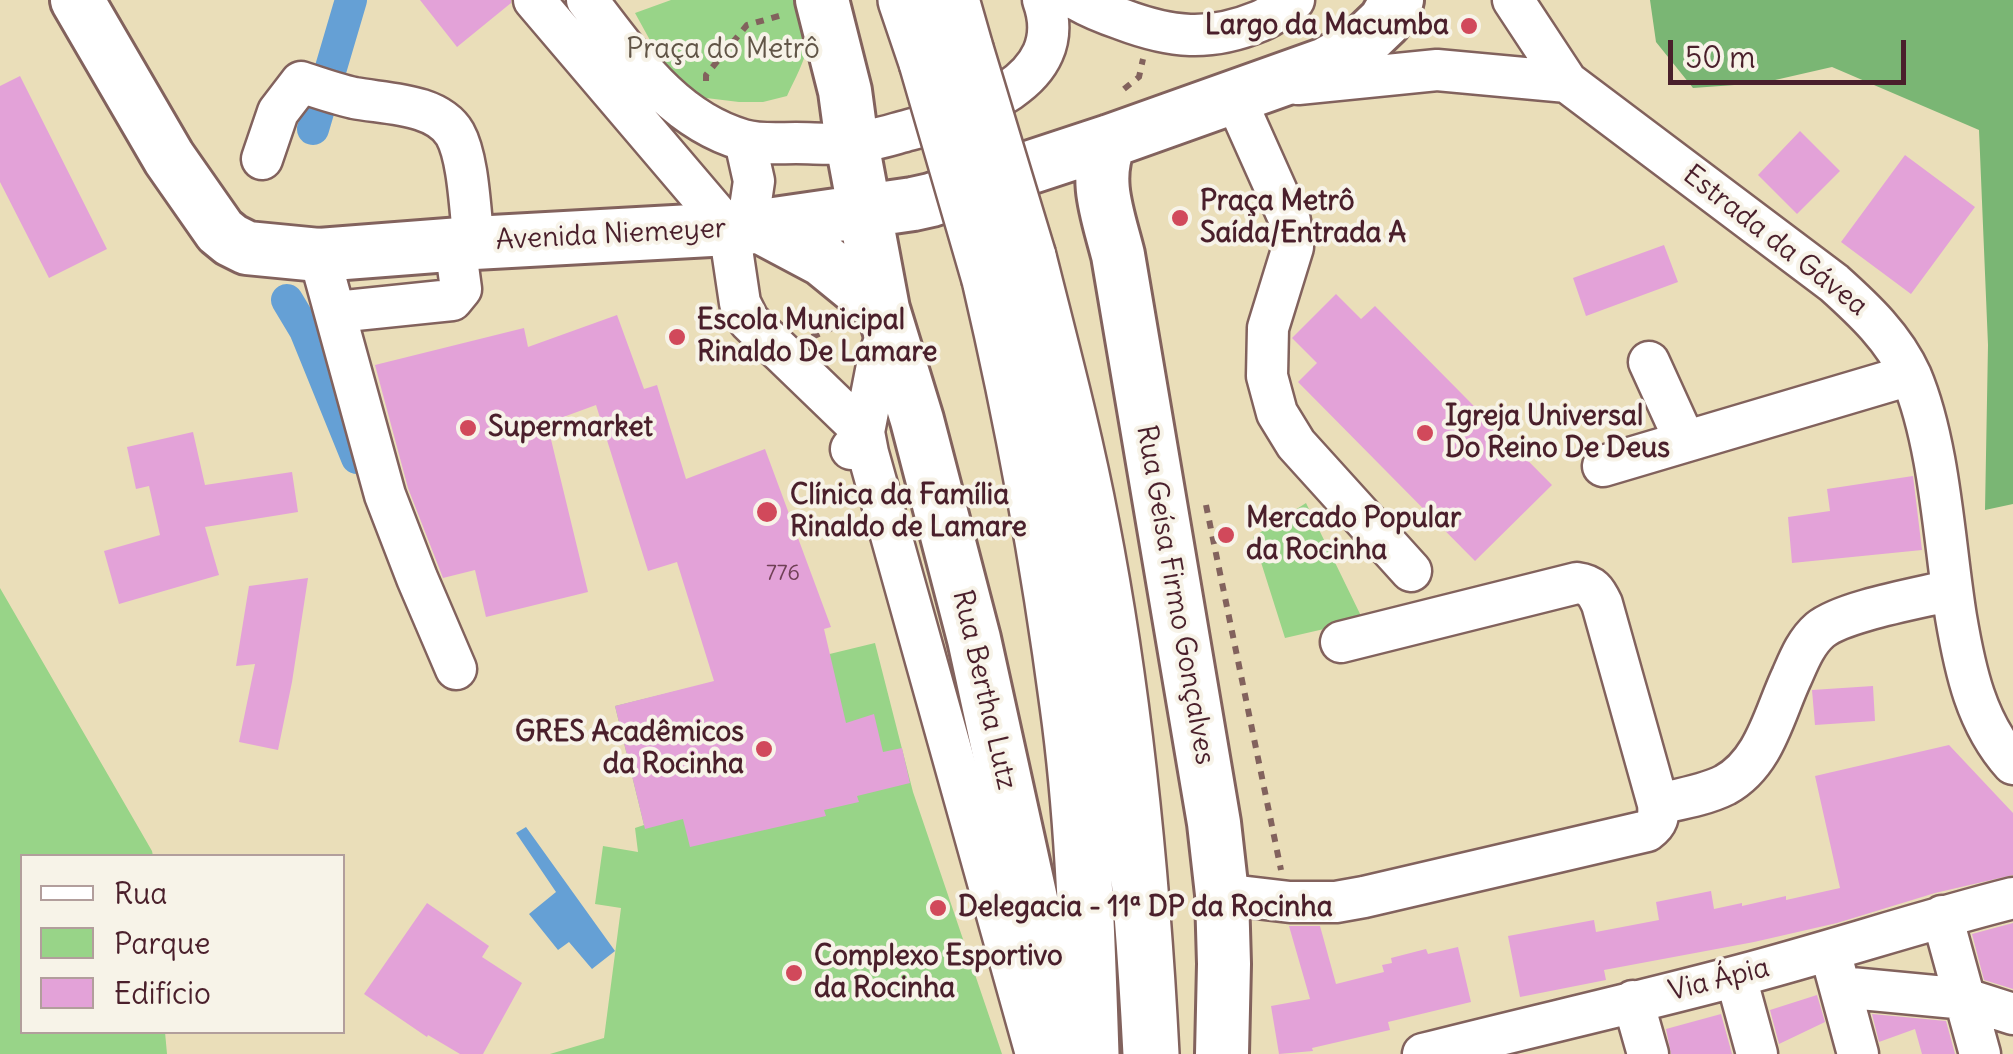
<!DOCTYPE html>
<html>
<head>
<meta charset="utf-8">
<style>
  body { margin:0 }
  #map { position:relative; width:2013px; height:1054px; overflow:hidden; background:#eadeb9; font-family:Delius,sans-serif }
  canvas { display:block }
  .legend { position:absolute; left:20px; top:854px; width:325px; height:180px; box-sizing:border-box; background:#f7f3e8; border:2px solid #b29e9c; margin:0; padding:12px 18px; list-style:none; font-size:30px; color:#4a1f2b }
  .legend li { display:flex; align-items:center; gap:20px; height:50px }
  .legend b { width:50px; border:2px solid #b29e9c }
  .scale { position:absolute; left:1668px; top:40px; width:238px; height:45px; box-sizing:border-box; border:5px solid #4a1f2b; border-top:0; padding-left:12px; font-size:30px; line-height:35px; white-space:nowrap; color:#4a1f2b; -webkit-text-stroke:8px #f7f3e8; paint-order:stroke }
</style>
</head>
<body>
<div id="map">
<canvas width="2013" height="1054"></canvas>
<ul class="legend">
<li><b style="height:12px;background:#fff"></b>Rua</li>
<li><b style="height:28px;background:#98d488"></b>Parque</li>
<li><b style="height:28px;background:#e3a2d8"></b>Edifício</li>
</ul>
<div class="scale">50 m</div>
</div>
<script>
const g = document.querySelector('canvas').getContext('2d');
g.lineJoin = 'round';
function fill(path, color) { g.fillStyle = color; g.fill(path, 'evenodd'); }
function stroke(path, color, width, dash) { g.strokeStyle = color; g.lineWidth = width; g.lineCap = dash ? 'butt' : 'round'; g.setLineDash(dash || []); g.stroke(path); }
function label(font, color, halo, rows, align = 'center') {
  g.font = font + ' Delius,sans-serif'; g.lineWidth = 8; g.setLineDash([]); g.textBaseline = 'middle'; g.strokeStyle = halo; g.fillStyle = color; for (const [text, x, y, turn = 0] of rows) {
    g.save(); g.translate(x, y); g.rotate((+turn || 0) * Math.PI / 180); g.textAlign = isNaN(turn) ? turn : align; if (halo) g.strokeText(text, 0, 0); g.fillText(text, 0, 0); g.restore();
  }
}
fill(new Path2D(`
  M671,0H801C815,45 806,56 787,96L763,102H739L698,97L662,62L635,13Z
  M1306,503L1363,620L1285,638L1253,537Z
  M0,588L152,851L153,856H22V1032H165L167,1054H0Z
  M875,643L913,792L1002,1054H550L604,1038L621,908L595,904L603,846L638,852L635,828L644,825L615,706Z`), '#98d488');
fill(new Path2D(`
  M1650,0H2013V504L1985,510L1988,345L1979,130L1832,67L1762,83L1693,88L1656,42Z`), '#7ab674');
fill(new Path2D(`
  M526,827L615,951L592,969L569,942L558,950L529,914L556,892L516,833Z`), '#65a0d5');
stroke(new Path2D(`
  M313,129L351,0
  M287,300L305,330L357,458`), '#65a0d5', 32);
fill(new Path2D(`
  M420,0H511V3L457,47Z
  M20,76L107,249L49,278L0,182V86Z
  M1800,131L1840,171L1797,214L1758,175Z
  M1905,155L1975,207L1911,294L1841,242Z
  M1664,245L1678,282L1586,316L1573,278Z
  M1336,294L1361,319L1375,306L1552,485L1475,561L1298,382L1317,363L1292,338Z
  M617,315L644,389L657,385L686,479L765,449L831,627L824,629L846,723L874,714L883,752L902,748L910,783L857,796L859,802L824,810L826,816L690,847L683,819L645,829L615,706L714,681L677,562L648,571L596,405L547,423L588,592L486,617L475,570L443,578L408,488L375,365L524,328L528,347Z
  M193,432L205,485L292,472L298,512L205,527L219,575L119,604L104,551L160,535L149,486L136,489L127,447Z
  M1913,476L1922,550L1792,563L1788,517L1830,511L1827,489Z
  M308,578L292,682L278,750L239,742L255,664L236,666L249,586Z
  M1873,686L1875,721L1815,725L1812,690Z
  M1949,745L2013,813V875L1935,893L1837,923L1754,942L1604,970L1606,980L1520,997L1508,936L1594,920L1596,932L1659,920L1656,902L1711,891L1714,909L1742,903V906L1786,896V900L1840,888L1815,776Z
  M427,903L489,946L482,957L522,983L483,1054H460L428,1035L427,1037L364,994Z
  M2013,923V989L1984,980L1972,934Z
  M1289,926H1320L1336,984L1384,972L1382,965L1392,963L1391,958L1426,949L1428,954L1458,947L1471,1002L1388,1022L1390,1030L1312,1048L1313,1051L1279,1054L1271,1006L1310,999Z
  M1817,995L1825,1022L1779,1044L1770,1010Z
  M1721,1014L1732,1054H1671L1666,1029Z
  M1872,1014L1946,1021L1955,1054H1922L1915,1029L1879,1042Z`), '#e3a2d8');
const minor = new Path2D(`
  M534,0L729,229L740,303L749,321L864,432L868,453L1036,1054
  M587,0C631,56 671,119 743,140C760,145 779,143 796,143C814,143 832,145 850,143C870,142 890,135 909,130C968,115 1073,82 1043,0
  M1077,0C1091,8 1106,14 1121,19C1171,38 1209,42 1260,21C1272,16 1283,7 1294,0
  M1513,0L1567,82L1834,283C1864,310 1894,338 1911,376C1940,445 1944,542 1956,617C1965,670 1976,723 2013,764
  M1298,84L1437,70L1567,82
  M1234,96L1290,221L1293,247L1268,328L1267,376L1277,413L1296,444L1411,571
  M745,141L754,181L747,228
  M262,159L278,112L301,82C319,88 336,94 354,98C385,104 437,103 455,134C469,159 470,214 474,243
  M319,255L385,495L417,578L456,669
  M336,312L452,300L461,289L455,244
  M1649,362L1685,441
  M851,449L864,432L879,355L889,331
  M1603,466L1910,375
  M1658,804C1680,799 1705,795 1725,785C1765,763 1774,714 1792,676C1799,660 1806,642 1820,630C1843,611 1920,598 1952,590
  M1222,894L1290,902H1336L1364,897L1647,831C1658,823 1659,817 1658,804L1602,604C1596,591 1592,585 1577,583L1341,642
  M1942,916L1980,1054
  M1834,966L1858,1054
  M1736,977L1757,1054
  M1840,987L1966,999L2013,1014
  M1633,1001L1648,1054
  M1423,1054C1529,1027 1636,1003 1741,975C1832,951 1922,921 2013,898`);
const major = new Path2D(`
  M77,0L169,158L220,231L231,240L247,248L319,255L474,243L747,228L913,204L931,200L1110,141L1326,64L1360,45L1385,21L1397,0
  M822,0L845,91L852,143L883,309L917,420L974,639L1065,1054
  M1110,141C1093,180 1108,215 1118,255L1214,823L1222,894L1224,964L1222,1054
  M759,226L823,260L883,309`);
const highway = new Path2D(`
  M906,0L927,62
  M951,0L965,49
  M1028,257C1050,345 1074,434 1091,524C1125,699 1142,876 1151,1054
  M990,279C1023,420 1049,562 1068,705C1084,820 1087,938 1091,1054`);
stroke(minor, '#82625d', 45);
stroke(major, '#82625d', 58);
stroke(highway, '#82625d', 60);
stroke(new Path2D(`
  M706,81V75L747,25L786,14
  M1124,89L1139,77L1143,59
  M812,337L841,324
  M1206,505L1281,870`), '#82625d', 6, [8, 8]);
stroke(minor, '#fff', 40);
stroke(major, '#fff', 52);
stroke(highway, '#fff', 55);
const highwayBridge = new Path2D(`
  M965,49L1028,257
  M927,62L990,279`);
stroke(highwayBridge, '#82625d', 60, []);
stroke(highwayBridge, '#fff', 55);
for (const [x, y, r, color] of [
  [1469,26,10,"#d1495b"],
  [1180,218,10,"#d1495b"],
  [677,337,10,"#d1495b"],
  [468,428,10,"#d1495b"],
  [1425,433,10,"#d1495b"],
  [767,512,12,"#d1495b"],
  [1226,535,10,"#d1495b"],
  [764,749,10,"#d1495b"],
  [938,908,10,"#d1495b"],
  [794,973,10,"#d1495b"]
]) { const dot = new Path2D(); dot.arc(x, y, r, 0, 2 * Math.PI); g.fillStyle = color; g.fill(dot); stroke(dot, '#f7f3e8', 4); }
label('22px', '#704056', null, [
  ["776",783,574]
]);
label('bold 28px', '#4a1f2b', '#f7f3e8', [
  ["Largo da Macumba",1449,26,"right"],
  ["Praça Metrô",1200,202],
  ["Saída/Entrada A",1200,234],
  ["Escola Municipal",697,321],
  ["Rinaldo De Lamare",697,353],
  ["Igreja Universal",1445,417],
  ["Do Reino De Deus",1445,449],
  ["Supermarket",488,428],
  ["Clínica da Família",790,496],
  ["Rinaldo de Lamare",790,528],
  ["Mercado Popular",1246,519],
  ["da Rocinha",1246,551],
  ["GRES Acadêmicos",744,733,"right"],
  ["da Rocinha",744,765,"right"],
  ["Delegacia - 11ª DP da Rocinha",958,908],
  ["Complexo Esportivo",814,957],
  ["da Rocinha",814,989]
], 'left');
label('28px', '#615547', '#f7f3e8', [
  ["Praça do Metrô",723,50]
]);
label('28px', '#4a1f2b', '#f7f3e8', [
  ["Avenida Niemeyer",611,235,-3],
  ["Estrada da Gávea",1775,241,38],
  ["Rua Geísa Firmo Gonçalves",1175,595,80],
  ["Rua Bertha Lutz",984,690,77],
  ["Via Ápia",1719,980,-14]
]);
</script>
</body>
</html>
